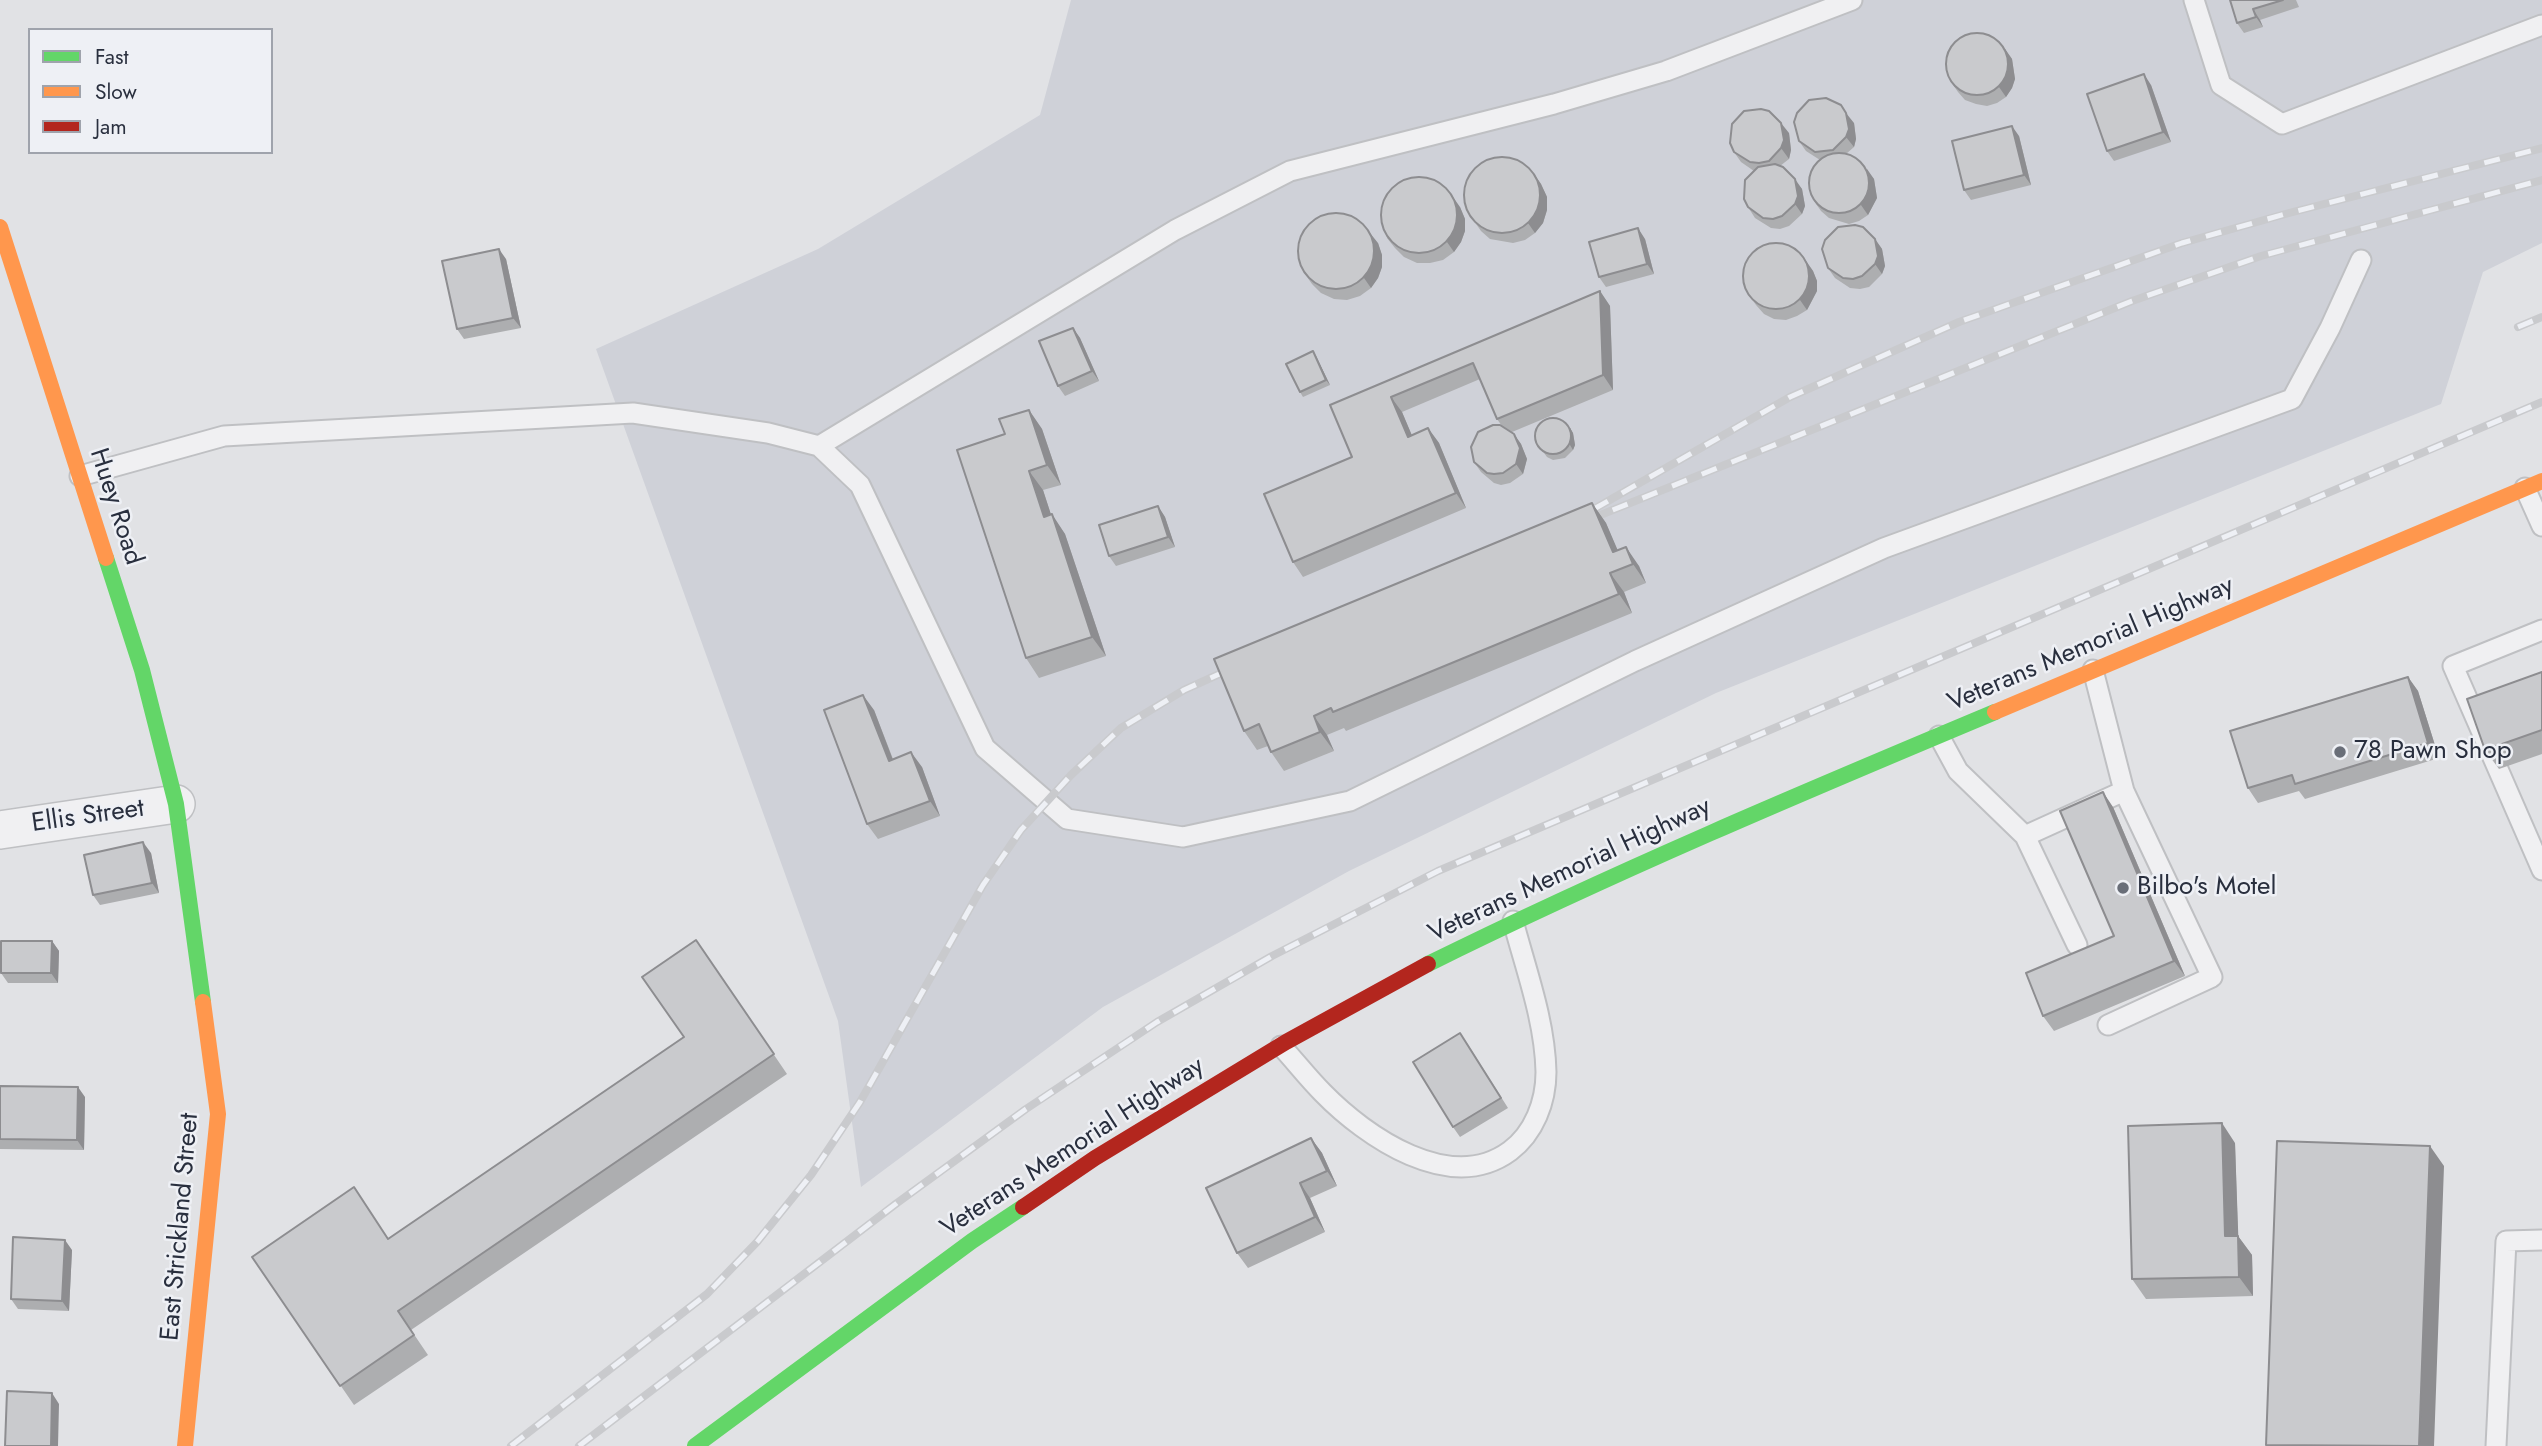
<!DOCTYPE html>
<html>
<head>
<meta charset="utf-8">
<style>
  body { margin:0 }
  #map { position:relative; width:2542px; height:1446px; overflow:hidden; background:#e1e2e5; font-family:Jost,sans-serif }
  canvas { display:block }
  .legend { position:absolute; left:28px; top:28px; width:245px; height:126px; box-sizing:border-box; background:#eef0f5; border:2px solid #9fa3ac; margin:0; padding:9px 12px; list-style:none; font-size:21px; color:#292f3e }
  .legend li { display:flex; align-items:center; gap:14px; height:35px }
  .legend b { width:35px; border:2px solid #9fa3ac }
</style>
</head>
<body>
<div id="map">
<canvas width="2542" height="1446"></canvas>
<ul class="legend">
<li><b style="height:9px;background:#63d668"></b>Fast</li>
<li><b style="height:9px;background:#ff974d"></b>Slow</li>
<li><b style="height:9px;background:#b3261e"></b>Jam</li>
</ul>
</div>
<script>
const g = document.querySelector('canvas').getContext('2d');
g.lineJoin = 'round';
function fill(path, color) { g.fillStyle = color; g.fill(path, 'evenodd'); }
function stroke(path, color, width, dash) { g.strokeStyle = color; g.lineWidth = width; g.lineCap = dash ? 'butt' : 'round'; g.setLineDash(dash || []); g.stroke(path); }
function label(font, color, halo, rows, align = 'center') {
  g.font = font + ' Jost,sans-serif'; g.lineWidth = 5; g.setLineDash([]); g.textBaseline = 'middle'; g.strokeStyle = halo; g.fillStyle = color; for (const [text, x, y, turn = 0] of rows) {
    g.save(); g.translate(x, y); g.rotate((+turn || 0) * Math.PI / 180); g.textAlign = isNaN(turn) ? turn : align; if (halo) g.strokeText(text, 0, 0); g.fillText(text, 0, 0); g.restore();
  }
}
fill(new Path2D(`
  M1071,0H2542V243L2483,272L2441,404L1716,693L1349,871L1103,1007L861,1187L838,1021L596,349L818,249L1040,115Z`), '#cfd1d8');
const lane = new Path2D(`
  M2194,0L2221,85L2282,124L2542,25
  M819,446L1175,230L1290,171L1554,104L1666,71L1852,0
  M80,476L224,436L633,413L768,433L819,446L860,485L985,748L1067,819L1183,837L1350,801L1635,661L1884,548L2292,399L2330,328L2361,260
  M2525,488L2542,526
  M2542,630L2453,666L2542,870
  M2093,670L2124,791L2212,977L2108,1025
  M1939,736L1958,771L2025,836L2077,945
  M2025,836L2124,791
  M1281,1046C1295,1061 1308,1078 1323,1093C1366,1137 1450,1195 1510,1151C1534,1133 1546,1102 1546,1072C1545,1021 1526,970 1513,921
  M2496,1446L2506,1241L2542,1240`);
const street = new Path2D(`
  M0,830L176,804`);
stroke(lane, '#bfc0c3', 23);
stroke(street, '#bfc0c3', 40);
stroke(lane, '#f0f0f2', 19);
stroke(street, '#f0f0f2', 37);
stroke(new Path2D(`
  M106,558L142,670L176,804L203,1002
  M1428,964C1614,872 1804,792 1995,712
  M695,1446L972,1241L1023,1207`), '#63d668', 16);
stroke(new Path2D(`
  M0,227L106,558
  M1995,712L2542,481
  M185,1446L218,1114L203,1002`), '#ff974d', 16);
stroke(new Path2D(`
  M1023,1207L1095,1158L1286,1042L1428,964`), '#b3261e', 16);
const rail = new Path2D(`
  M2518,327L2542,317
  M1594,509L1790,397L1959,322L2182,243L2289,213L2542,148
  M1583,522L2132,301L2261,256L2542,180
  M511,1446L707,1294L757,1242L811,1175L860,1102L983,885L1021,830L1071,775L1121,728L1184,690L1237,666
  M579,1446L897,1203L1026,1109L1157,1022L1272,956L1438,871L2542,402`);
stroke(rail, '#c9cacd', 8);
stroke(rail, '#eef0f5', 5, [16]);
fill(new Path2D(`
  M2230,0H2296L2299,7L2260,20L2263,27L2244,33L2237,23Z
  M2005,49L2012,59L2015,79L2012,88L2006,97L1997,103L1987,106L1976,104L1965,100L1958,92L1951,82Z
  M2151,85L2171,142L2114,161L2107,151Z
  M1854,123L1856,139L1854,147L1846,154L1874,179L1877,198L1868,215L1859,221L1849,224L1829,218L1821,211L1814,201L1820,160L1806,151L1799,141Z
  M1789,133L1791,150L1789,159L1780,166L1802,189L1805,206L1802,214L1789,226L1780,229L1771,228L1755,218L1748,207L1754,171L1741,162L1734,152Z
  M2019,136L2031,185L1971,200L1964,190Z
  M1534,174L1541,184L1547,197V210L1543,223L1535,233L1525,240L1513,243L1490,239L1481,231L1467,211Z
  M1460,207L1465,219V231L1461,242L1454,252L1443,260L1430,263H1417L1404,257L1395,248L1387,238Z
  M1645,239L1654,274L1606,287L1599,277Z
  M1875,239L1882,249L1885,266L1882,274L1869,287L1860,289L1850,288L1835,278L1828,268Z
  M1378,243L1382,255V267L1378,278L1371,288L1360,296L1347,300L1334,299L1321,293L1312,284L1305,274Z
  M1800,252L1813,271L1817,281V291L1807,310L1797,316L1786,320L1774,319L1764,314L1756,305L1749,295Z
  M506,259L521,328L464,339L457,329Z
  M1600,291L1610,306L1613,390L1512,432L1521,444L1527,459L1523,474L1510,483L1501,485L1494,483L1481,472L1474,462L1502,426L1497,419L1480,379L1402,412L1412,436L1428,428L1439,443L1466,508L1303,577L1293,562L1352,457L1330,405Z
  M1073,328L1080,338L1099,381L1065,396L1058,386Z
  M1316,356L1330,385L1303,397L1300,392Z
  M1029,410L1042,429L1061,485L1043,490L1051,515L1065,534L1106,656L1039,678L1026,658L1005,434Z
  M1570,428L1573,433L1575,445L1573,450L1565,458L1553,460L1547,457L1536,442Z
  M1592,503L1606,523L1617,550L1639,566L1646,583L1624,592L1632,613L1346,731L1344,728L1327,735L1334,751L1284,771L1271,752L1268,746L1257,750L1244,731Z
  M1158,506L1165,517L1175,547L1116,566L1109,556Z
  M2542,672V754L2499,769L2485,750Z
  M2408,677L2418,691L2439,758L2305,799L2299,791L2258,803L2248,788Z
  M874,710L893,759L922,767L940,816L878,839L867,824Z
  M2113,807L2185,976L2054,1031L2043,1016L2114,936Z
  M151,853L159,893L100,905L93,895Z
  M696,940L787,1074L411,1330L428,1355L354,1405L252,1257L389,1238L684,1037Z
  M52,941L59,951L58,983H8L1,973Z
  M1467,1043L1508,1108L1460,1137L1453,1127Z
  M0,1086L85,1097L84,1150L0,1149Z
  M1311,1138L1322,1153L1337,1186L1310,1198L1325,1232L1248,1268L1237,1253Z
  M2235,1143L2238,1236L2252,1255L2253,1296L2146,1299L2132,1279Z
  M72,1250L69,1311L18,1309L11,1299Z`), '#adaeb0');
fill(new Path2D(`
  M2253,9L2260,20L2263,27L2256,17Z
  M2005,49L2012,59L2015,79L2012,88L2006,97L1999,87Z
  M2144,74L2151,85L2171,142L2163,132Z
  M1846,113L1854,123L1856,139L1854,147L1846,137Z
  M1781,123L1789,133L1791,150L1789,159L1781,148Z
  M2012,126L2019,136L2031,185L2024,175Z
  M1867,169L1874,179L1877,198L1868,215L1861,205Z
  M1534,174L1541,184L1547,197V210L1543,223L1535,233L1528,223Z
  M1795,179L1802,189L1805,206L1802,214L1795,204Z
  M1453,197L1460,207L1465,219V231L1461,242L1454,252L1447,242Z
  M1638,228L1645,239L1654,274L1647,264Z
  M1370,233L1378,243L1382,255V267L1378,278L1371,288L1364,278Z
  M1875,239L1882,249L1885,266L1882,274L1875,264Z
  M499,249L506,259L521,328L513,318Z
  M1806,261L1813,271L1817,281V291L1807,310L1800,300Z
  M1600,291L1610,306L1613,390L1603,375Z
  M1073,328L1080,338L1099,381L1092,371Z
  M1313,351L1316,356L1330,385L1326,380Z
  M1391,397L1402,412L1419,452L1408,437Z
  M1029,410L1042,429L1061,485L1047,465Z
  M1428,428L1439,443L1466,508L1456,493Z
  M1570,428L1573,433L1575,445L1573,450L1570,445Z
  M1514,434L1521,444L1527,459L1523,474L1516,464Z
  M1029,471L1043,490L1058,536L1044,517Z
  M1592,503L1606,523L1625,567L1613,552Z
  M1158,506L1165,517L1175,547L1168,537Z
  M1052,514L1065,534L1106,656L1092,637Z
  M1626,547L1639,566L1646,583L1633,564Z
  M1610,573L1624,592L1632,613L1619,594Z
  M2408,677L2418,691L2439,758L2428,743Z
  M863,695L874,710L899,776L889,761Z
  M1314,716L1327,735L1334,751L1320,732Z
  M911,752L922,767L940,816L930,801Z
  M2103,792L2113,807L2185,976L2174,961Z
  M143,842L151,853L159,893L152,883Z
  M52,941L59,951L58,983L51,973Z
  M78,1087L85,1097L84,1150L77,1140Z
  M2222,1123L2235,1143L2239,1256L2225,1236Z
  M1311,1138L1322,1153L1337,1186L1327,1171Z
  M2430,1146L2444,1166L2434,1446H2419Z
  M1300,1183L1310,1198L1325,1232L1315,1217Z
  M2238,1236L2252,1255L2253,1296L2239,1277Z
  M65,1240L72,1250L69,1311L62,1301Z
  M52,1393L59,1404L58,1446H51Z`), '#8d8d90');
const building = new Path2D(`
  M2230,0H2283L2253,9L2256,17L2237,23Z
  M1946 64a31 31 0 1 1 62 0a31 31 0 1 1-62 0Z
  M2144,74L2163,132L2107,151L2087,94Z
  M1826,98L1841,105L1846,113L1849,129L1846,137L1833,150L1815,152L1799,141L1794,122L1797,113L1809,100Z
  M1761,109L1769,111L1781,123L1784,140L1781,148L1769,161L1759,163L1750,162L1734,152L1730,143L1732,124L1744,111Z
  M2012,126L2024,175L1964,190L1952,141Z
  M1809 183a30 30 0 1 1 60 0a30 30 0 1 1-60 0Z
  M1464 195a38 38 0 1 1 76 0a38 38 0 1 1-76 0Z
  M1775,164L1783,167L1795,179L1798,196L1795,204L1782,216L1773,219L1763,218L1748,207L1744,199L1745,180L1758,167Z
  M1381 215a38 38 0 1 1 76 0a38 38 0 1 1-76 0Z
  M1298 251a38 38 0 1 1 76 0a38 38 0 1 1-76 0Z
  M1855,225L1863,227L1875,239L1878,256L1875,264L1862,276L1853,279L1843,278L1828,268L1822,249L1825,240L1838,227Z
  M1638,228L1647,264L1599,277L1589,242Z
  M1743 276a33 33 0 1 1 66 0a33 33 0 1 1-66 0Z
  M499,249L513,318L457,329L442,261Z
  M1600,291L1603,375L1497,419L1473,363L1391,397L1408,437L1428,428L1456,493L1293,562L1264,494L1352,457L1330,405Z
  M1073,328L1092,371L1058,386L1039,341Z
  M1313,351L1326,380L1300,392L1286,364Z
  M1029,410L1047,465L1029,471L1044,517L1052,514L1092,637L1026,658L957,450L1005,434L999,419Z
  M1535 436a18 18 0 1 1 36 0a18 18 0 1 1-36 0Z
  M1493,425H1500L1514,434L1520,448L1516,464L1503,473L1494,474L1487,473L1474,462L1471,447L1478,432Z
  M1592,503L1613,552L1626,547L1633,564L1610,573L1619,594L1333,712L1331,708L1314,716L1320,732L1271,752L1259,724L1244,731L1214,659Z
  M1158,506L1168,537L1109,556L1099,525Z
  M2542,672V730L2485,750L2467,699Z
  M2408,677L2428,743L2295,784L2292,775L2248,788L2230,731Z
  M863,695L889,761L911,752L930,801L867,824L824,710Z
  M2103,792L2174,961L2043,1016L2026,973L2114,936L2060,811Z
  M143,842L152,883L93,895L84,855Z
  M696,940L774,1054L398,1311L414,1335L340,1386L252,1257L354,1187L388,1239L684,1037L642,977Z
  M1,941H52L51,973H1Z
  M1460,1033L1501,1098L1453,1127L1413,1062Z
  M0,1086L78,1087L77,1140L0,1139Z
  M2222,1123L2225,1236H2238L2239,1277L2132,1279L2128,1126Z
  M1311,1138L1327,1171L1300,1183L1315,1217L1237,1253L1206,1188Z
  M2277,1141L2430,1146L2419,1446L2266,1445Z
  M13,1237L65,1240L62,1301L11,1299Z
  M7,1391L52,1393L51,1446H5Z`);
fill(building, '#c9cacd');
stroke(building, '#8d8d90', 2);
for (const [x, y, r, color] of [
  [2340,752,7,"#696e78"],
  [2123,888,7,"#696e78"]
]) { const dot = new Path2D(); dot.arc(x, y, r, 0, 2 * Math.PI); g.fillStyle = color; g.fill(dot); stroke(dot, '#eef0f5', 2.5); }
label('26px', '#292f3e', '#eef0f5', [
  ["Huey Road",115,507,72],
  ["Veterans Memorial Highway",2091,645,-23],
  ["Ellis Street",88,817,-8],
  ["Veterans Memorial Highway",1570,871,-25],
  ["Veterans Memorial Highway",1073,1148,-33],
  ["East Strickland Street",181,1227,-85]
]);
label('26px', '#292f3e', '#eef0f5', [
  ["78 Pawn Shop",2354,752],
  ["Bilbo's Motel",2137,888]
], 'left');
</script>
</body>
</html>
